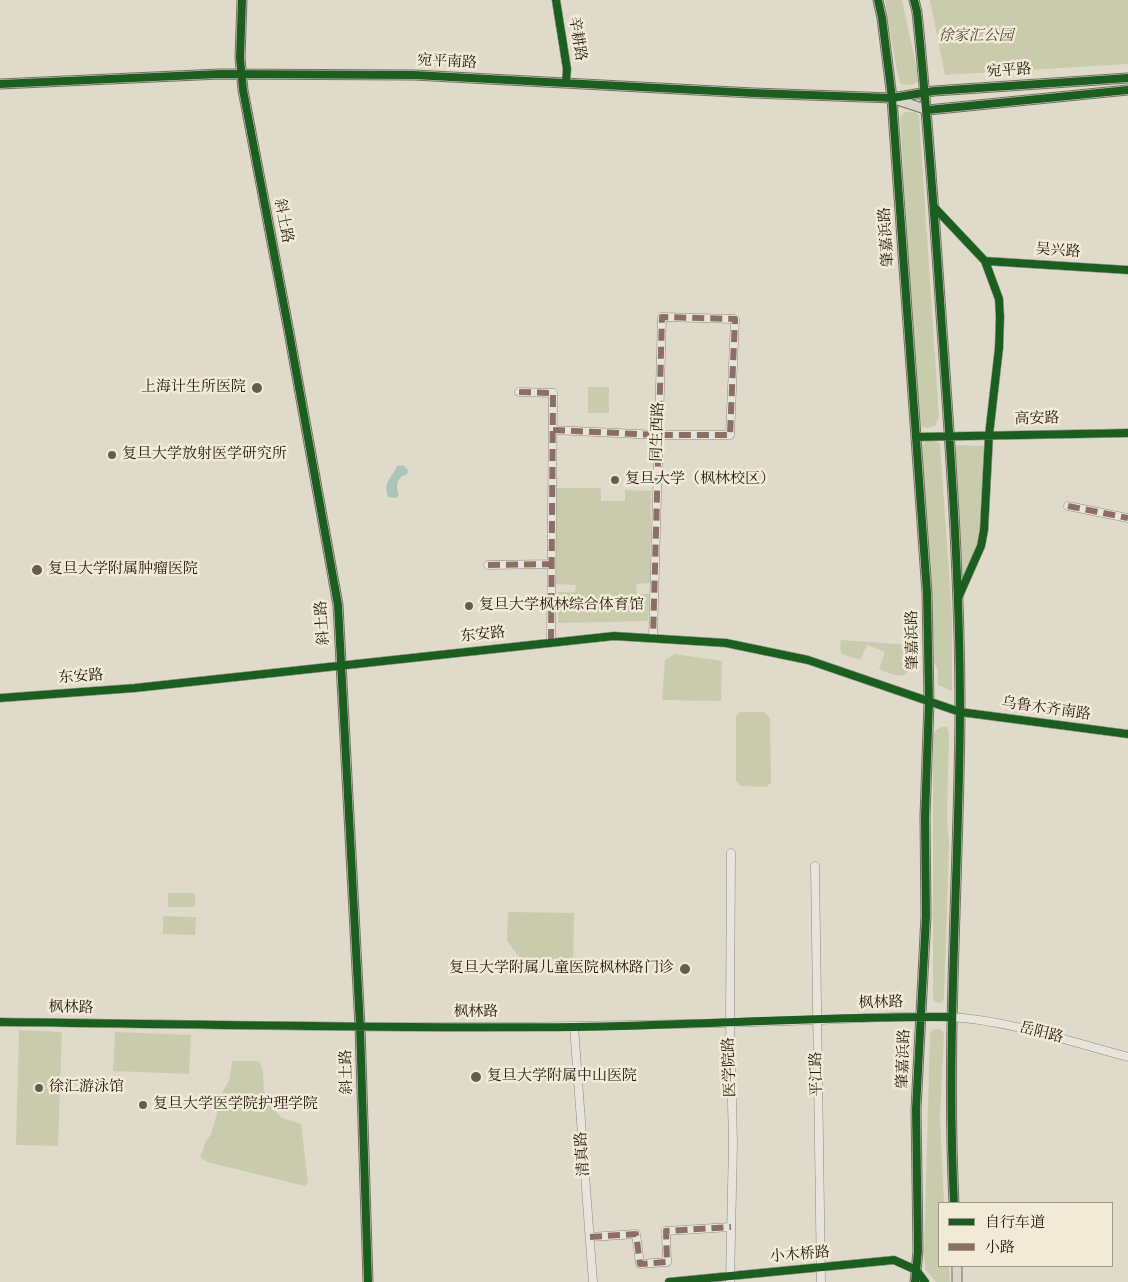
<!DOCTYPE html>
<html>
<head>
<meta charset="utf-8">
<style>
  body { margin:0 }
  #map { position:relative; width:1128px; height:1282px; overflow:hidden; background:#e0daca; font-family:Vollkorn,"Noto Serif SC",serif }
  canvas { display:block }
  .legend { position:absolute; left:938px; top:1202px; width:175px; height:65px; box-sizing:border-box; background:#f0ead7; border:1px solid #9f9685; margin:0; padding:6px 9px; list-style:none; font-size:15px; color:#25180b }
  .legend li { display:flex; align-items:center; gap:10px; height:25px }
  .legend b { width:25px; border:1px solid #9f9685 }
</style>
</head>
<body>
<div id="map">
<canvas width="1128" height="1282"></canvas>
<ul class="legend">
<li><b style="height:6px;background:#1b5e20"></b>自行车道</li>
<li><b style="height:6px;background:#8d6e63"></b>小路</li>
</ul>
</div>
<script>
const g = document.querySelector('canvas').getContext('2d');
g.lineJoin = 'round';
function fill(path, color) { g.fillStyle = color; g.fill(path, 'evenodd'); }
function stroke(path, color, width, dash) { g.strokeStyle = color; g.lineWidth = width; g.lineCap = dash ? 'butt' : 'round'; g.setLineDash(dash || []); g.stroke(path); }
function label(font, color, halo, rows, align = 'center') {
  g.font = font + ' Vollkorn,"Noto Serif SC",serif'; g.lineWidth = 5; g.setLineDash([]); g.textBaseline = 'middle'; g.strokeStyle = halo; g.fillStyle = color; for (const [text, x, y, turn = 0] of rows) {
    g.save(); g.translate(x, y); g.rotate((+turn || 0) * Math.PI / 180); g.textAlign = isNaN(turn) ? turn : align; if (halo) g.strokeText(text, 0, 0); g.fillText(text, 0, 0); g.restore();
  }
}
fill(new Path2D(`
  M885,0H902L917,70V82L912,85L901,84L897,72Z
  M930,0H1128V64L945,75Z
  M905,112H915L919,116L939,417L935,426L928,428L922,427L918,419L900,117Z
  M588,387H609V413H588Z
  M926,441H936L940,444L952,616V691L938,685V671L933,659L932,602L920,447Z
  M954,445L984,446C983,480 985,515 976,547C973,560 966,572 961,583Z
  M557,488H601V501H625V490L651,491L650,583L636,584L637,594H649L648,621L558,623V592H575L576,585L555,584Z
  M841,640L910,645C912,675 908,683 879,669L885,652L867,645L860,660L842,654L840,649Z
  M675,654L722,661L721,701L662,700L665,660Z
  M740,712H764L770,718L771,783L766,787L740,786L736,780V717Z
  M942,727H947L949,732L947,817L949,845L944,999L941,1003L935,1002L933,997V735L936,730Z
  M168,893H195V907H168Z
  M508,912L574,913L573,974L558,973L553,968V959L520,958L507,941Z
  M163,916L196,917L195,935L163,934Z
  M933,1029H940L944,1033L940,1118L944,1203H939V1266H949L950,1282H936L926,1270L924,1257L930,1032Z
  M19,1030L62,1032L58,1146L16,1145Z
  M115,1032L191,1035L189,1074L113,1071Z
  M232,1061H259L263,1071L264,1092L273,1109L282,1118L301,1124L308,1183L305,1186L207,1162L200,1157L206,1141L211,1134L224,1089L229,1081Z`), '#c9ccac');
fill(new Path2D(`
  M403,465L408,470L407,474C397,477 395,486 399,495L396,498L388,497C383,481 392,478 397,466Z`), '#adc5b9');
const minor = new Path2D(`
  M556,0L567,69L566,82
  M934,207L985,261L999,299L1000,317L999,348L989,435L984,530L981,546L958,598
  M985,261L1128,270
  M519,392L553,393L551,642
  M553,430L659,435H730L735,319L662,317L653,638
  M916,437L1128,433
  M1068,506L1128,518
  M488,565L551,564
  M0,698L135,688L614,636L726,643L808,660L960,712L1128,734
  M815,866L821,1282
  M0,1022C192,1024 383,1029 575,1026C656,1025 738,1023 820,1020C863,1018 907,1015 950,1017C1007,1020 1072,1042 1128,1057
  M574,1027L593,1282
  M590,1237L636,1234L640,1264L667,1262L666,1231L731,1227
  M669,1282L894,1260L916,1270L925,1282
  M730,1282L733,1143L730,1023L731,853`);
const major = new Path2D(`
  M242,0L240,58L243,90L289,332L338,605L360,1027L368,1282
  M878,0L882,18L892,98L927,593L929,702L925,817L926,916L916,1109L918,1251L915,1282
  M914,0L917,12C928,118 935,223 942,329C951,456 960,584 960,712C959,876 946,1039 954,1203
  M0,84L220,74L414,75L753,93L892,98L934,91L1128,78
  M894,99L928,110L1128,90
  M957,1282V1266`);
stroke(minor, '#8f8a7f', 9);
stroke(major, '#756f65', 11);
stroke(minor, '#e7e4dc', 8);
stroke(major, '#dad4c7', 9);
stroke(new Path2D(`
  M519,392L553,393L551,642
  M553,430L659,435H730L735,319L662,317L653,638
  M1068,506L1128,518
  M488,565L551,564
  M590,1237L636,1234L640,1264L667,1262L666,1231L731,1227`), '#8d6e63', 6, [12, 6]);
stroke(new Path2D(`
  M242,0L240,58L243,90L289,332L338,605L360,1027L368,1282
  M556,0L567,69L566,82
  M878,0L882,18L892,98L927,593L929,702L925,817L926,916L916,1109L918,1251L915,1282
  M914,0L917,12C928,118 935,223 942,329C951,456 960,584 960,712C959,876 946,1039 954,1203
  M0,84L220,74L414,75L753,93L892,98L934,91L1128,78
  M928,110L1128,90
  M934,207L985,261L999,299L1000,317L999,348L989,435L984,530L981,546L959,596
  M985,261L1128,270
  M916,437L1128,433
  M0,698L135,688L614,636L726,643L808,660L960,712L1128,734
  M0,1022C191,1024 383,1029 574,1027C700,1025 826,1016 952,1017
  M669,1282L894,1260L916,1270L925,1282`), '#1b5e20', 8);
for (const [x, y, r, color] of [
  [257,388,6,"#665c4e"],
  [112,455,5,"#665c4e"],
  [615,480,5,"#665c4e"],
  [37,570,6,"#665c4e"],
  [469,606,5,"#665c4e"],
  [685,969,6,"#665c4e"],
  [476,1077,6,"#665c4e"],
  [39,1088,5,"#665c4e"],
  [143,1105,5,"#665c4e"]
]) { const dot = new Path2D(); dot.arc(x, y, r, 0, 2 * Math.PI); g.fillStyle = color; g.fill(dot); stroke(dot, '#f0ead7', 2); }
label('italic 15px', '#514b34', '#f0ead7', [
  ["徐家汇公园",976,37]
]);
label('15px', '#25180b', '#f0ead7', [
  ["辛耕路",576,39,81],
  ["宛平南路",447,63,3],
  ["宛平路",1009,72,-4],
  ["斜土路",282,221,79],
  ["肇嘉浜路",888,237,-94],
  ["吴兴路",1058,252,4],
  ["高安路",1037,420,-1],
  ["同生西路",659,432,-88],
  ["斜土路",324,623,-94],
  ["东安路",483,636,-6],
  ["肇嘉浜路",914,640,-91],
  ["东安路",81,678,-4],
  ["乌鲁木齐南路",1046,710,8],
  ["枫林路",881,1004,-1],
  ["枫林路",71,1009,1],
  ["枫林路",476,1013],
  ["岳阳路",1041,1034,14],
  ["肇嘉浜路",905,1059,-88],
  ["医学院路",731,1067,-92],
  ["斜土路",348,1072,-91],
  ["平江路",818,1074,-91],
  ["清真路",584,1154,-94],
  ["小木桥路",800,1256,-5]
]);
label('15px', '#25180b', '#f0ead7', [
  ["上海计生所医院",246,388,"right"],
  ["复旦大学放射医学研究所",122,455],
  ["复旦大学（枫林校区）",625,480],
  ["复旦大学附属肿瘤医院",48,570],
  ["复旦大学枫林综合体育馆",479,606],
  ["复旦大学附属儿童医院枫林路门诊",674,969,"right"],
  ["复旦大学附属中山医院",487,1077],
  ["徐汇游泳馆",49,1088],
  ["复旦大学医学院护理学院",153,1105]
], 'left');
</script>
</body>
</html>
